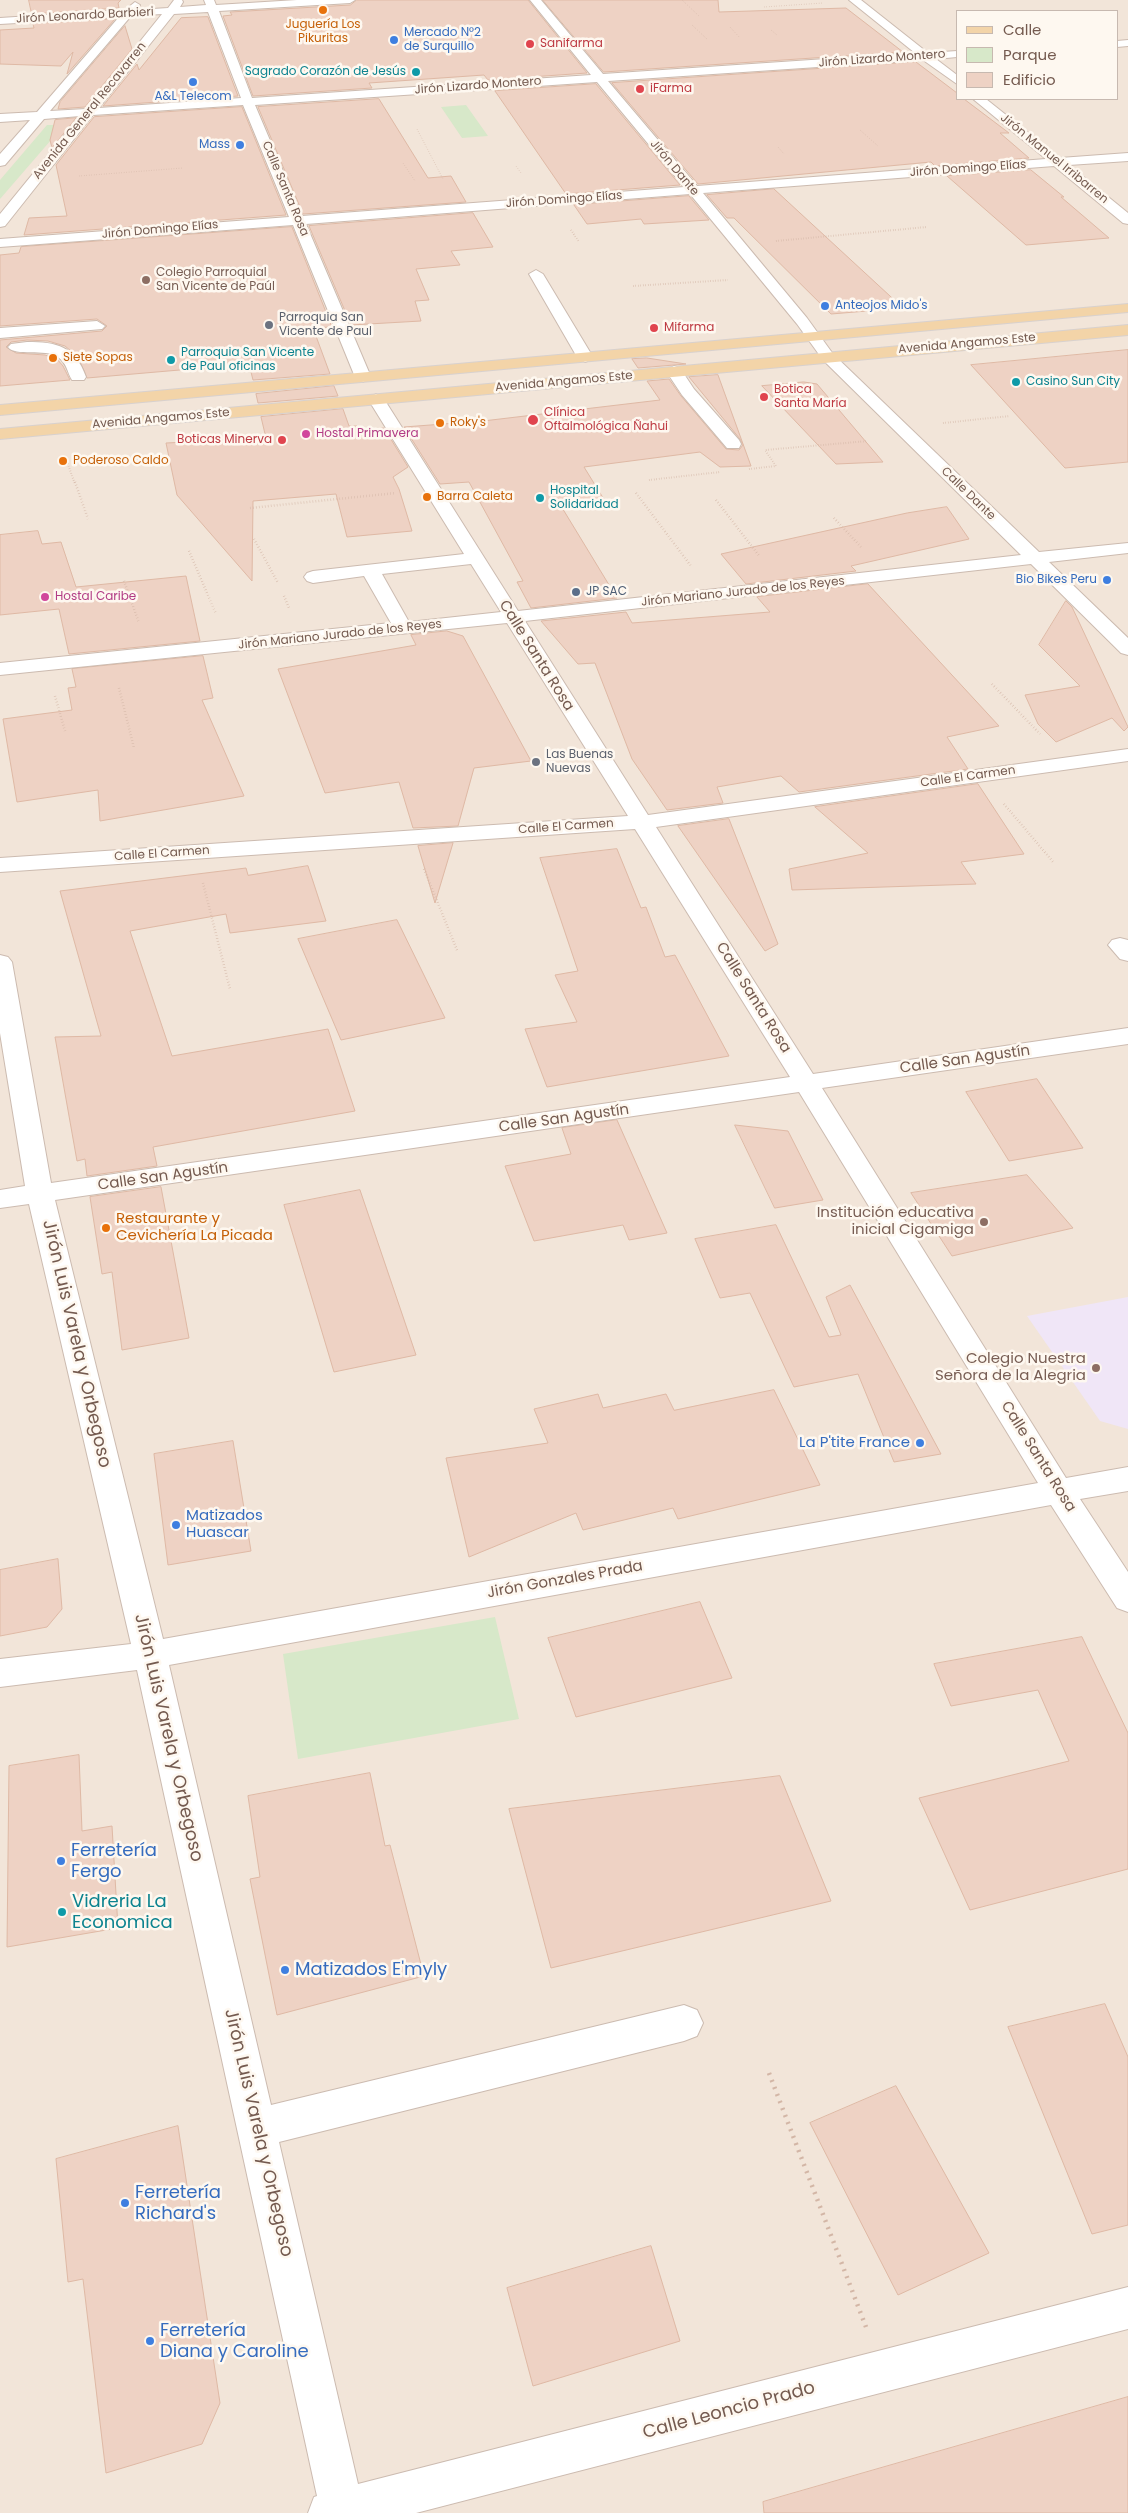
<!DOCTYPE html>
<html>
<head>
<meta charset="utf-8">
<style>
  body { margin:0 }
  #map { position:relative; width:1128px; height:2513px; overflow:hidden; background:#fbf3ea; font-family:Poppins,sans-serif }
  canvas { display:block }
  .legend { position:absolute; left:956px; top:10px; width:162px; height:90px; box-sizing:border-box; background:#fef8f0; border:1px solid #c7b9b0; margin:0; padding:6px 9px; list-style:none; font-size:15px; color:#745a4f }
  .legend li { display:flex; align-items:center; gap:10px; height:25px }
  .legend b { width:25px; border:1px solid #c7b9b0 }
</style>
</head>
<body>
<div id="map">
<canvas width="1128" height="2513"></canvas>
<ul class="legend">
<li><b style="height:6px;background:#f3d4a8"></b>Calle</li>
<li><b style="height:14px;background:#d7e8c9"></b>Parque</li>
<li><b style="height:14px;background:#eed2c4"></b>Edificio</li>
</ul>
</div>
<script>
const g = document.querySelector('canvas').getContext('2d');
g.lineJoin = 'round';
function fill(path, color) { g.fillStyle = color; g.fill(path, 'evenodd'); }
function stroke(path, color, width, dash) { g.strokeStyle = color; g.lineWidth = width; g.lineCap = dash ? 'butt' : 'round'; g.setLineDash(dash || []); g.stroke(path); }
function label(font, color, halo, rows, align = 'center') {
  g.font = font + ' Poppins,sans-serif'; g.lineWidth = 5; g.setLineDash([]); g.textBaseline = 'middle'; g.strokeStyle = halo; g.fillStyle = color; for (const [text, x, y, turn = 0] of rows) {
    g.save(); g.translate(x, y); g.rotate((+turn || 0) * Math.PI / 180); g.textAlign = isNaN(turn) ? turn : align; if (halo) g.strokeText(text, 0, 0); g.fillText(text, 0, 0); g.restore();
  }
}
fill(new Path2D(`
  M0,0H1128V2513H0ZM957,11H1117V99H957Z`), '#f2e5d9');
fill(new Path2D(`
  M1128,1297V1429L1100,1421L1027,1316Z`), '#f0e6f7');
fill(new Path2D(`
  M466,105L488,136L462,138L441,107Z
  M47,125H64L0,199V180Z
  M495,1617L519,1719L298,1759L283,1654Z`), '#d7e8c9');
const building = new Path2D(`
  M29,0H121L118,3L119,8L32,14Z
  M357,0H528L587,73L488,80L484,75L369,83L372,88L253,96L223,16L232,15L230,12L350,5Z
  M543,0H718L719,12L846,8L903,52L604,72Z
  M208,17L238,96L103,106L137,64L139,70L181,18Z
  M115,19L67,74L73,52L61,66L0,64V30L34,28L33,24Z
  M125,26L132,49L85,107L58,109L60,102Z
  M916,62L957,93V99H964L1009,133H1000L1029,158L935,166L931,162L698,184L612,83Z
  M596,84L680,185L566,194L495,91Z
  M379,99L428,178L451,176L466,202L303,214L258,107Z
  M242,107L286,215L24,235L29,218L67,216L56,165L94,117Z
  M76,118L52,148L50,140L55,120Z
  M1031,170L1064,197H1061L1109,238L1026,245L947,176Z
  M774,189L903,308L831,314L734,218H727L707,195Z
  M689,196L709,220L644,224L641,219L587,224L574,205Z
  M473,213L493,247L451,251L460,265L416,269L429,300L415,301L421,321L351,325L309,226Z
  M292,227L332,327L313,328L330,374L253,380L249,364L87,378L78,357L65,346L48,341L27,340L11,342L6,347L16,353L45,355L57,359L63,366L70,380L0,386V340L102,331L107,326L97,319L0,326V255L19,253L21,247Z
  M1128,350V462L1065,468L971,365Z
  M647,358L686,364L638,368L632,359Z
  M718,375L751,466L720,467L700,452L584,467L605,501L561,506L617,598L531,608L517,582L523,581L469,482L440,484L404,427L483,421L660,400L647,381L669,379L681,396L726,449L739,450L743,445L740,439L689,377Z
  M804,382L817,384L883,462L836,464L762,386Z
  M334,386L338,396L258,403L256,394Z
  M343,409L349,426H357L358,430L384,428L408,467L393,477L399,489L412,531L347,537L336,494L253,501L252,581L177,495L166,443L266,438L261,417Z
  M947,507L969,539L851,566L856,571L746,584L721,554L907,513Z
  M38,531L42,544L61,542L76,587L186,576L200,641L69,654L59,609L0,615V535Z
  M868,584L999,726L947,737L968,769L799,792L781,776L717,787L723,803L667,810L632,759L595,663L578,664L541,621L626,612L632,623L770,612L757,597Z
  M1066,601L1072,607L1128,727L1124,731L1112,718L1056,742L1038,724L1025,695L1080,686L1039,645Z
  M447,631L463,636L531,761L474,768L458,826L413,828L399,782L325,793L278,669L416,645L411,635Z
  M203,656L213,698L202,700L244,796L100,821L98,790L17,802L3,719L72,710L68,688L76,687L72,669Z
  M978,784L1024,854L961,862L976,884L792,890L789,869L868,853L815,807Z
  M729,819L778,944L765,951L678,826Z
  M453,843L435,903L418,846Z
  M617,849L641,908L646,907L665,957L675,955L729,1056L547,1087L525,1029L577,1022L555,975L578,971L540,858Z
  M308,866L326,921L230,933L226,914L130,931L172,1056L328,1029L355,1111L153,1147L157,1166L87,1176L85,1159L77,1161L55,1037L101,1036L60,891L246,868L248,875Z
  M397,920L445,1018L341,1040L298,939Z
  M1037,1079L1083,1148L1009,1161L966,1092Z
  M617,1120L667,1233L629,1240L623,1225L534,1241L505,1166L571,1154L562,1128Z
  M735,1125L788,1131L823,1200L775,1208Z
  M1027,1175L1073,1228L952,1256L911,1193Z
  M161,1187L189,1338L122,1350L112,1272L102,1274L90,1197Z
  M360,1190L416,1355L334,1372L284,1205Z
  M776,1225L829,1337L841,1335L826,1297L850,1285L941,1454L894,1462L858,1374L794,1387L750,1293L720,1298L695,1239Z
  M774,1390L820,1485L678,1519L673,1508L583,1530L576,1513L469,1557L446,1458L548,1443L534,1409L598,1394L603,1408L666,1394L674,1410Z
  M233,1441L251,1551L168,1565L154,1454Z
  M58,1559L62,1609L47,1627L0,1636V1570Z
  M700,1602L732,1678L576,1717L548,1638Z
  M1082,1637L1128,1733V1869L970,1910L919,1798L1069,1761L1038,1690L951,1706L934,1664Z
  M79,1755L82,1831L112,1826L118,1928L7,1947L9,1766Z
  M370,1773L385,1846L390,1845L424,1976L277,2015L250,1879L260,1877L248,1796Z
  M780,1776L831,1901L551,1968L509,1809Z
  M1105,2004L1128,2057V2225L1092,2234L1008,2027Z
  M896,2086L989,2253L898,2295L810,2123Z
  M178,2126L220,2403L202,2444L106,2473L83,2279L68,2282L56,2159Z
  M651,2246L680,2341L533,2386L507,2288Z
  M1128,2397V2513H764L763,2502Z`);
fill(building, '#eed2c4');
stroke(building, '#dfb9a5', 1);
const minor = new Path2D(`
  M174,0H182L183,2L180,7L206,5L204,0H214L216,5L297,0H355L350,3L219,11L252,98L591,75L530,0H541L603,74L915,53L849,0H861L928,53L957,51V57L936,59L957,75V84L923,60L608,81L697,186L1046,159L973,99H986L1060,158L1128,153V161L1069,165L1128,213V224L1123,223L1054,166L703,193L807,318L833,354L1039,552L1128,543V553L1049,562L1128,638V655L1121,653L1031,564L525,621L648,815L1128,749V761L656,827L813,1074L1128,1028V1044L822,1088L1066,1478L1128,1467V1491L1080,1499L1128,1572V1612L1117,1608L1051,1505L169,1665L271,2105L684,2005L697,2010L703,2023L697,2036L684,2041L279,2142L358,2484L1128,2287V2329L416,2513H308L314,2497L317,2496L137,1670L0,1687V1659L131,1644L29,1204L0,1208V1190L25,1186L0,1033V955L8,957L12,962L51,1183L790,1077L635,829L0,872V858L628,816L507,623L0,675V663L391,623L364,576L313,583L307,581L304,577L307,573L313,571L464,554L368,399L376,394L384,399L518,611L1021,555L823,360L797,324L690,194L306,224L371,377L363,382L355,377L293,225L0,247V239L289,217L243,105L93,115L5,226L0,227V214L80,116L44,119L5,165L0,166V154L30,120L0,122V114L37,112L119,17L0,24V18L125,10L135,2L140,5L137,10L168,8ZM208,12L241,98L99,108L174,14ZM162,14L86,109L50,111L131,16ZM597,82L684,187L302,216L255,105ZM471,564L501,612L409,622L382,574ZM799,1092L1038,1483L163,1639L55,1200Z
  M1128,40V46L1117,47V41Z
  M536,270L543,274L593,357L590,360L585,362L577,357L529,274Z
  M97,321L105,326L102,329L0,338V328Z
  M27,342C57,342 75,346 86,377L84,380H72C67,372 67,363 58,357C45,348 15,357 8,347L11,344Z
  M674,366L680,368L694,389L739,440L741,444L739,448H727L682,395L666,371Z
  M1120,938L1128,940V961L1120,959L1108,945L1112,940Z`);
const major = new Path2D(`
  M1128,304V312L0,415V405Z
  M1128,325V335L0,439V429Z`);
stroke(minor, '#ccbbb0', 2);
stroke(major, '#d8d1ce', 2);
stroke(new Path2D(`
  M682,0L699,16
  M764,7L823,3
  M692,25L708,40
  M730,27L740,38
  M771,30L777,35
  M417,129L443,179
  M860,130L878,146
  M778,147L784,154
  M403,163L415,181
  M516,166L521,173
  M79,176L183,168`), '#d3b6a6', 1, [0.5, 2]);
stroke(new Path2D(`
  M571,230L579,242
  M776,241L927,227
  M633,286L728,280
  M943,423L1010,416
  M66,459L75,484
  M749,469L776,466L765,450L868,441
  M649,480L720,472`), '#d3b6a6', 2, [0.5, 2]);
stroke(new Path2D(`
  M75,482L88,519
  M636,493L691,566
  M716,500L760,557
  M250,508L396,493
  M834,518L861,547
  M254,539L278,583
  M189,551L216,614
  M124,581L139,623
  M284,596L289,608
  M992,684L1040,734
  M119,688L134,748
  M55,696L65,731
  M1004,804L1054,863
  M424,869L457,950
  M203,883L230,989`), '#d3b6a6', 2.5, [0.5, 2.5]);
stroke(new Path2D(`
  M769,2073L866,2327`), '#d3b6a6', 4.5, [2, 5.5]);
fill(minor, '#fff');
fill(major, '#f3d4a8');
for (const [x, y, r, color] of [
  [323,10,5,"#e8710a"],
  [394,40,5,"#3f7fe0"],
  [530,44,5,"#e0444e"],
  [416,72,5,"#0f9aa8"],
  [193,82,5,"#3f7fe0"],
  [640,89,5,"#e0444e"],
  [240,145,5,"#3f7fe0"],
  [146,280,5,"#8d6e63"],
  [825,306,5,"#3f7fe0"],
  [269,325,5,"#6b7280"],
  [654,328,5,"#e0444e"],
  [53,358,5,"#e8710a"],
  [171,360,5,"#0f9aa8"],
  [1016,382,5,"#0f9aa8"],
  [764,397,5,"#e0444e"],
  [533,420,6,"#e0444e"],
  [440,423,5,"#e8710a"],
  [306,434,5,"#d1479c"],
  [282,440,5,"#e0444e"],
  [63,461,5,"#e8710a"],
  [427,497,5,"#e8710a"],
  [540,498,5,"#0f9aa8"],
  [1107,580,5,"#3f7fe0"],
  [576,592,5,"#5c6f8a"],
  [45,597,5,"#d1479c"],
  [536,762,5,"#6b7280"],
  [984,1222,5,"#8d6e63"],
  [106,1228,5,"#e8710a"],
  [1096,1368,5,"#8d6e63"],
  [920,1443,5,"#3f7fe0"],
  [176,1525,5,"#3f7fe0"],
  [61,1861,5,"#3f7fe0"],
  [62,1912,5,"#0f9aa8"],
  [285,1970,5,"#3f7fe0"],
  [125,2203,5,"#3f7fe0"],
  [150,2341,5,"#3f7fe0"]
]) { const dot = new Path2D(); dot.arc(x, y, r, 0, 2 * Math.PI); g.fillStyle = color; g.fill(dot); stroke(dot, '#fef8f0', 2); }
label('12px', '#745a4f', '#fef8f0', [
  ["Jirón Leonardo Barbieri",85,16,-3],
  ["Jirón Lizardo Montero",882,59,-4],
  ["Jirón Lizardo Montero",478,86,-4],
  ["Avenida General Recavarren",90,111,-51],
  ["Jirón Manuel Irribarren",1054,159,39],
  ["Jirón Dante",674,168,50],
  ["Jirón Domingo Elías",968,169,-4],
  ["Calle Santa Rosa",285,189,67],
  ["Jirón Domingo Elías",564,200,-4],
  ["Jirón Domingo Elías",160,230,-5],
  ["Avenida Angamos Este",967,344,-5],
  ["Avenida Angamos Este",564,382,-5],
  ["Avenida Angamos Este",161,419,-5],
  ["Calle Dante",968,494,44],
  ["Jirón Mariano Jurado de los Reyes",743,592,-6],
  ["Jirón Mariano Jurado de los Reyes",340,635,-6],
  ["Calle El Carmen",968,777,-8],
  ["Calle El Carmen",566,827,-4],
  ["Calle El Carmen",162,854,-4]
]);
label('12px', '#c56008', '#fef8f0', [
  ["Juguería Los",323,25,"center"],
  ["Pikuritas",323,39,"center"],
  ["Siete Sopas",63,358],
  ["Roky's",450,423],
  ["Poderoso Caldo",73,461],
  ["Barra Caleta",437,497]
], 'left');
label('12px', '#366cbe', '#fef8f0', [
  ["Mercado N°2",404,33],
  ["de Surquillo",404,47],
  ["A&L Telecom",193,97,"center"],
  ["Mass",230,145,"right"],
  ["Anteojos Mido's",835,306],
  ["Bio Bikes Peru",1097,580,"right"]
], 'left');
label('12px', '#be3a42', '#fef8f0', [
  ["Sanifarma",540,44],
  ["iFarma",650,89],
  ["Mifarma",664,328],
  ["Botica",774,390],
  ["Santa María",774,404],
  ["Clínica",544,413],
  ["Oftalmológica Ñahui",544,427],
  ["Boticas Minerva",272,440,"right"]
], 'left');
label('12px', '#0d838f', '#fef8f0', [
  ["Sagrado Corazón de Jesús",406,72,"right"],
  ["Parroquia San Vicente",181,353],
  ["de Paul oficinas",181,367],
  ["Casino Sun City",1026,382],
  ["Hospital",550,491],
  ["Solidaridad",550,505]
], 'left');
label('12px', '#785e54', '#fef8f0', [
  ["Colegio Parroquial",156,273],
  ["San Vicente de Paúl",156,287]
], 'left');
label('12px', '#5b616d', '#fef8f0', [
  ["Parroquia San",279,318],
  ["Vicente de Paul",279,332],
  ["Las Buenas",546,755],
  ["Nuevas",546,769]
], 'left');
label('12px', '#b23c85', '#fef8f0', [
  ["Hostal Primavera",316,434],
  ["Hostal Caribe",55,597]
], 'left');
label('12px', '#4e5e75', '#fef8f0', [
  ["JP SAC",586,592]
], 'left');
label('15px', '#745a4f', '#fef8f0', [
  ["Calle Santa Rosa",536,656,58],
  ["Calle Santa Rosa",753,998,58],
  ["Calle San Agustín",965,1060,-8],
  ["Calle San Agustín",564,1119,-8],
  ["Calle San Agustín",163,1177,-8],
  ["Calle Santa Rosa",1038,1457,58],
  ["Jirón Gonzales Prada",565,1580,-10]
]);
label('15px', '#785e54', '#fef8f0', [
  ["Institución educativa",974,1213],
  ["inicial Cigamiga",974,1230],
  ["Colegio Nuestra",1086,1359],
  ["Señora de la Alegria",1086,1376]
], 'right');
label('15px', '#c56008', '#fef8f0', [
  ["Restaurante y",116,1219],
  ["Cevichería La Picada",116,1236]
], 'left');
label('15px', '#366cbe', '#fef8f0', [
  ["La P'tite France",910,1443],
  ["Matizados",186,1516,"left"],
  ["Huascar",186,1533,"left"]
], 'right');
label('18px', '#745a4f', '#fef8f0', [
  ["Jirón Luis Varela y Orbegoso",76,1344,77],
  ["Jirón Luis Varela y Orbegoso",168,1738,77],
  ["Jirón Luis Varela y Orbegoso",258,2133,77],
  ["Calle Leoncio Prado",729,2411,-15]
]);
label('18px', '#366cbe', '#fef8f0', [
  ["Ferretería",71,1851],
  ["Fergo",71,1872],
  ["Matizados E'myly",295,1970],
  ["Ferretería",135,2193],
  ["Richard's",135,2214],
  ["Ferretería",160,2331],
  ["Diana y Caroline",160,2352]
], 'left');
label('18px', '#0d838f', '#fef8f0', [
  ["Vidreria La",72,1902],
  ["Economica",72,1923]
], 'left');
</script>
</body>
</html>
